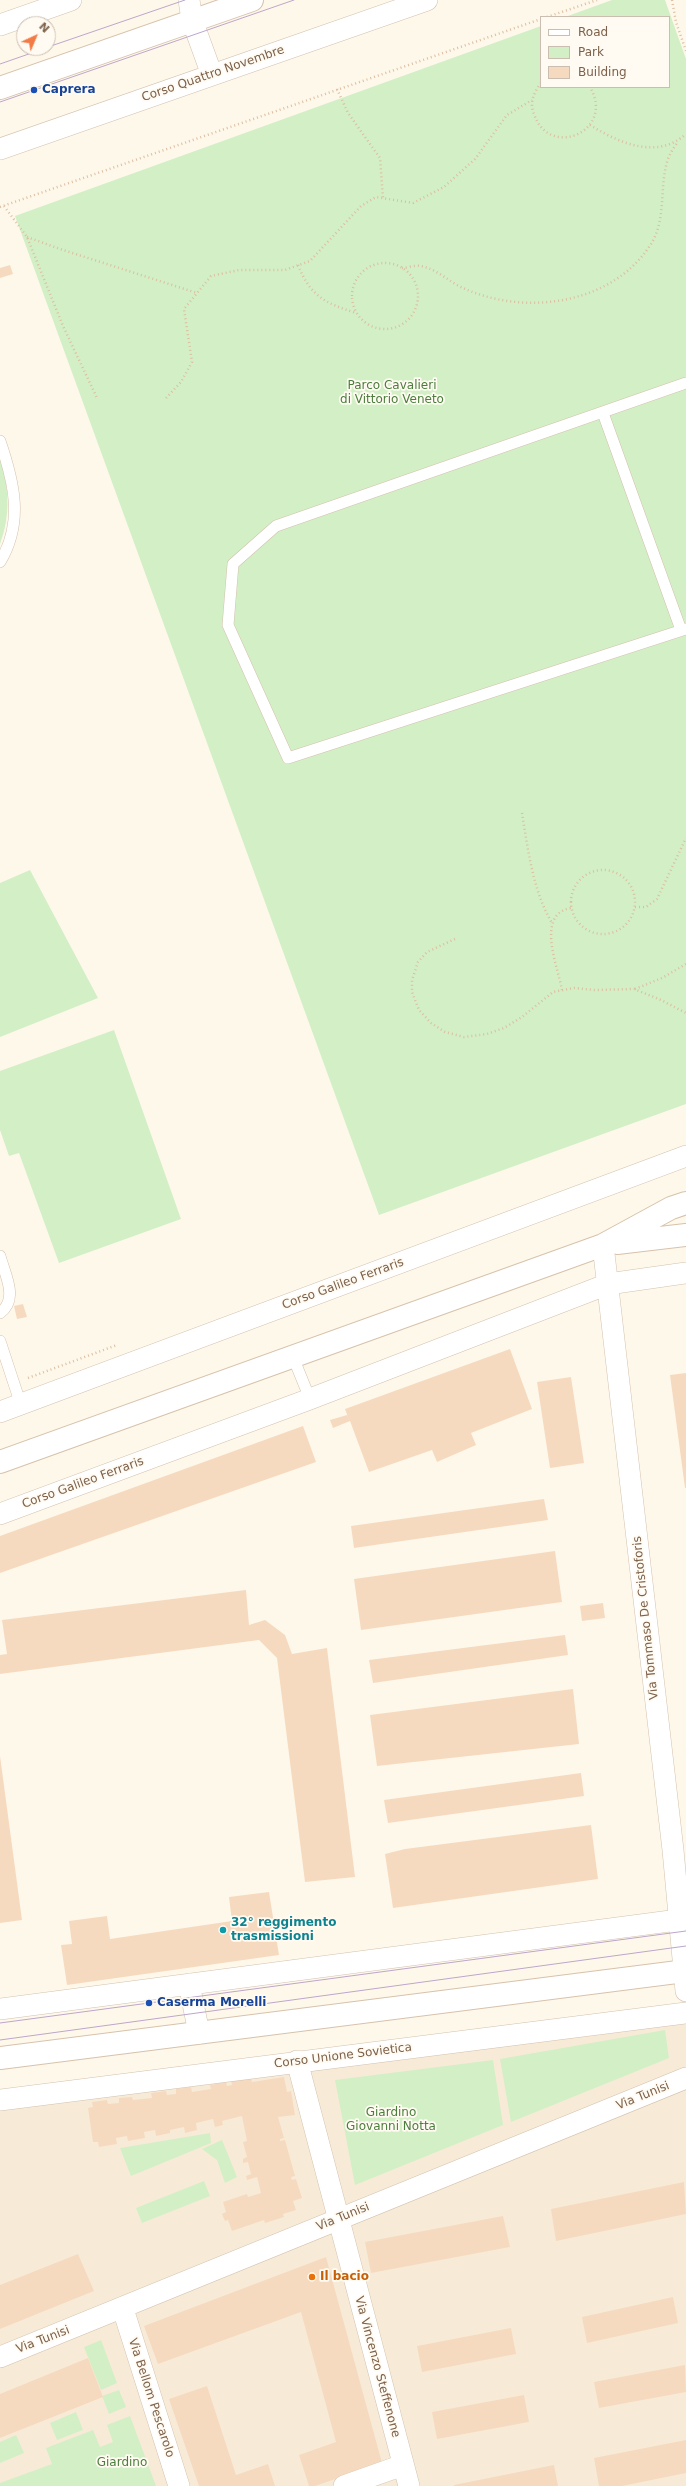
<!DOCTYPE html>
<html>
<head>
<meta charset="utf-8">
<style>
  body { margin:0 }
  #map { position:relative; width:686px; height:2486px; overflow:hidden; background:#fef8eb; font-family:"DejaVu Sans",sans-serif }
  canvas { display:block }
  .legend { position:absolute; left:540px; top:16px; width:130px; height:72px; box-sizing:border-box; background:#fffbf3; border:1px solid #cbbdaf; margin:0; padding:5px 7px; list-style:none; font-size:12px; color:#7d614a }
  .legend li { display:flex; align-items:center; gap:8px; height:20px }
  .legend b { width:20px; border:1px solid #cbbdaf }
  .north { position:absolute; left:16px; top:16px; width:40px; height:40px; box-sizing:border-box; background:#fffbf3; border:1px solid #cbbdaf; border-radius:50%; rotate:44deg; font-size:11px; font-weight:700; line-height:16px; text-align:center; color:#7d614a }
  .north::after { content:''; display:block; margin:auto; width:14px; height:18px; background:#f27b46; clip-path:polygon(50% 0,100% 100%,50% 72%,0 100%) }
</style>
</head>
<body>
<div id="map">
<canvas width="686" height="2486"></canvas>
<ul class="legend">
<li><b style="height:5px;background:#fff"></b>Road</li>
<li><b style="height:11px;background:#d3efc6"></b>Park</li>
<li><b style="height:11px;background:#f6dabf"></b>Building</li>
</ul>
<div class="north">N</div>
</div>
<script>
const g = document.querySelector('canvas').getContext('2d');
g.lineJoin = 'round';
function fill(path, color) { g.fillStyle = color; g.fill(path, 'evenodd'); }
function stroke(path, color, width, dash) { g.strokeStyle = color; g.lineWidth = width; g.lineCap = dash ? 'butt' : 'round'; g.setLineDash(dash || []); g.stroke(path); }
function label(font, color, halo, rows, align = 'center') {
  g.font = font + ' "DejaVu Sans",sans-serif'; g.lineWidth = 3.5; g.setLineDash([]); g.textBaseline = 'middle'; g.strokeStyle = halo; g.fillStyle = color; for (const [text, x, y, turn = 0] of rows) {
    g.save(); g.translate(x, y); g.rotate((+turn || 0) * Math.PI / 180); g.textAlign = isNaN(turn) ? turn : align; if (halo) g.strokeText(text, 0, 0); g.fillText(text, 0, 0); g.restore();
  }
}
fill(new Path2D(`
  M686,2010V2486H0V2109Z`), '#f7ebd8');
fill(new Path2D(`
  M612,0H665L686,59V1104L379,1215L15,216L541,26V87H669V17H565Z
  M0,457C9,487 11,515 0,544Z
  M30,870L98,998L0,1037V883Z
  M114,1030L181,1219L59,1263L19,1153L9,1156L0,1130V1071Z
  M665,2030L669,2058L511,2122L500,2059Z
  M493,2060L503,2125L355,2185L335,2080Z
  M210,2133L211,2143L131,2176L120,2148Z
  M222,2140L237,2177L225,2183L217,2160L202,2149Z
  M204,2181L210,2196L142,2223L136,2208Z
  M101,2340L117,2383L101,2390L84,2347Z
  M119,2390L126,2407L109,2414L102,2396Z
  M76,2412L83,2430L57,2440L50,2423Z
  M130,2416L156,2486H0V2483L52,2464L46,2448L93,2430L100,2447L113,2442L107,2425Z
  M16,2435L24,2453L0,2463V2442Z`), '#d3efc6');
fill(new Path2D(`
  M10,265L13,274L0,278V268Z
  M23,1304L27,1317L17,1319L14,1306Z
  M510,1349L532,1409L471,1433L476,1445L437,1462L432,1450L369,1472L350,1421L333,1428L330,1420L347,1415L349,1420L345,1409Z
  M686,1373V1488H685L670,1375Z
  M571,1377L584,1463L550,1468L537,1382Z
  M303,1426L316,1462L0,1573V1536Z
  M544,1499L548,1520L354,1548L351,1526Z
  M555,1551L562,1602L361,1630L354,1579Z
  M246,1590L249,1625L265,1620L285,1635L292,1654L327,1648L355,1877L305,1882L277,1658L259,1640L0,1674V1655L7,1654L2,1620Z
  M603,1603L605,1618L582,1621L580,1606Z
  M565,1635L568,1655L373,1683L369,1660Z
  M573,1689L579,1744L377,1766L370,1715Z
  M0,1756L22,1920L0,1923Z
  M581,1773L584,1796L388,1823L384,1800Z
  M591,1825L598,1879L393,1908L385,1854L405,1849Z
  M269,1892L279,1955L67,1985L61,1945L72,1944L69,1921L107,1916L110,1939L232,1921L229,1897Z
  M284,2077L287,2092L291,2091L295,2115L278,2117L284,2138L280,2139V2141L285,2140L295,2176L291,2177L292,2180L296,2179L302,2198L293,2201L296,2210L283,2214L284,2217L265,2223L264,2220L232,2231L228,2220L225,2221L222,2214L226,2212L223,2202L247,2194L248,2197L261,2193L257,2177L247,2180L246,2176L251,2174L248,2162L243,2163V2159L247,2157L243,2142L247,2141L242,2116L222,2121L223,2125L215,2127L213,2119L196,2123L197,2130L185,2133L184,2127L170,2130V2133L156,2136L155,2130L144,2132L145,2138L128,2141L127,2136L116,2138L117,2144L99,2147L98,2142H93L88,2108L93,2107L92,2102L107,2100L108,2104L119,2103V2098L132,2097L133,2100L152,2098L151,2093L166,2091L167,2095L176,2094V2089L191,2087L192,2092L211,2089L210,2085L226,2082L227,2086L232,2085L231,2081L251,2078L252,2082Z
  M684,2182L686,2214L556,2241L551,2209Z
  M503,2216L510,2247L371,2273L365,2242Z
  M78,2254L94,2291L0,2329V2285Z
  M326,2257L382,2463L315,2486H309L299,2455L336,2442L301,2312L158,2364L144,2326Z
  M673,2297L678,2323L587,2343L582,2317Z
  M511,2328L516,2354L422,2372L417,2346Z
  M88,2358L103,2397L0,2438V2394Z
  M685,2365L686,2392L599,2408L594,2382Z
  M207,2386L236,2475L268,2464L275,2486H199L169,2399Z
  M524,2395L529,2422L437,2439L432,2412Z
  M686,2440V2473L622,2486H599L594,2458Z
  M554,2465L558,2486H454V2485Z`), '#f6dabf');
const lane = new Path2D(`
  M686,383L276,526L233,564L228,625L288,758L686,629
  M603,413L681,630
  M0,441C14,482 24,522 0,562
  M0,1256C5,1275 19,1299 0,1313
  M0,1341L21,1405
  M293,1357L310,1399`);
const street = new Path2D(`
  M189,0L192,20L212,75
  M0,25L71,0
  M0,149L427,0
  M603,1245L673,1850L686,1991
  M0,1412L686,1156
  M0,1514L310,1399L608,1284L686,1273
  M189,1984L199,2033
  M0,2009L686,1919
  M297,2061L409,2486
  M0,2100L686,2013
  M123,2309L179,2486
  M0,2357L686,2078
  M344,2486L403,2465`);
const secondary = new Path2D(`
  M0,88L252,0
  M617,1243L686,1235
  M0,1462L603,1245L671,1208L686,1203
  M0,2058L686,1971`);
stroke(lane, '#d3c1ae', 12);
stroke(street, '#d3c1ae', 22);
stroke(secondary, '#d7c2ab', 24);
stroke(new Path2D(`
  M672,0L676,22L686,51
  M547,17L597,0
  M541,83C534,92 529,103 534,114C549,160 616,131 590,87
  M337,89L348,113L380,158L383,198
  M590,125C619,143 657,160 686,134
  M4,206L27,237L63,326L97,398
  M0,207L541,19
  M27,237L60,249L197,293
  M352 296a33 33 0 1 1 66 0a33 33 0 1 1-66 0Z
  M298,265C311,297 325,303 356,313
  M402,268C407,268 414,265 420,266C436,268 449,282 463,288C524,316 610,305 649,247C667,222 659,190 667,162C669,155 673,149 677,143
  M166,398L181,382L192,362L184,309L211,276L239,270H285L310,261L361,206L376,197L413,203L444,187L475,159L507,115L532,100
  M522,813C528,850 533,891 552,923
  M571 902a32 32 0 1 1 64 0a32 32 0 1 1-64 0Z
  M635,907H646L657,899L686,838
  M455,939L427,952L418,962L412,980V992L419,1010L431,1023L445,1032L464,1037L487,1034L504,1028L522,1017L553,992L574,988L595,990L634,989L661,1000L686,1013
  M635,989L662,978L686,964
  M562,990C558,967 535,914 571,908
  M28,1378L117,1345`), '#ddbea1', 2.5, [1, 3]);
stroke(lane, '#fff', 11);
stroke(street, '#fff', 21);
stroke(secondary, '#fff', 22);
stroke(new Path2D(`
  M48,47L185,0
  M0,64L46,48
  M0,102L294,0
  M0,2023L686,1931
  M0,2040L686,1946`), '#bda6cb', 1);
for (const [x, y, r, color] of [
  [34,90,4,"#1a4fb4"],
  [223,1930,4,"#0f9aa8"],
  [149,2003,4,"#1a4fb4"],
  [312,2277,4,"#e8710a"]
]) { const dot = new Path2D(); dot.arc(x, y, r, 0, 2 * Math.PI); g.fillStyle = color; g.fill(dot); stroke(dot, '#fffbf3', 1.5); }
label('12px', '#7d614a', '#fffbf3', [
  ["Corso Quattro Novembre",213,74,-19],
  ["Corso Galileo Ferraris",343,1284,-20],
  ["Corso Galileo Ferraris",83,1483,-20],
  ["Via Tommaso De Cristoforis",646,1618,-96],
  ["Corso Unione Sovietica",343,2056,-7],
  ["Via Tunisi",643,2096,-22],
  ["Via Tunisi",343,2217,-22],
  ["Via Tunisi",43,2340,-21],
  ["Via Vincenzo Steffenone",377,2367,75],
  ["Via Bellom Pescarolo",151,2398,72]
]);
label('bold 12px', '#164399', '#fffbf3', [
  ["Caprera",42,90],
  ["Caserma Morelli",157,2003]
], 'left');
label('12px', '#4b7e3d', '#fffbf3', [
  ["Parco Cavalieri",392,386],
  ["di Vittorio Veneto",392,400],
  ["Giardino",391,2113],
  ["Giovanni Notta",391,2127],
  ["Giardino",122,2463]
]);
label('bold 12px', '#0d838f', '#fffbf3', [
  ["32° reggimento",231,1923],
  ["trasmissioni",231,1937]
], 'left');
label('bold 12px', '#c56008', '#fffbf3', [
  ["Il bacio",320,2277]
], 'left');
</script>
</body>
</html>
